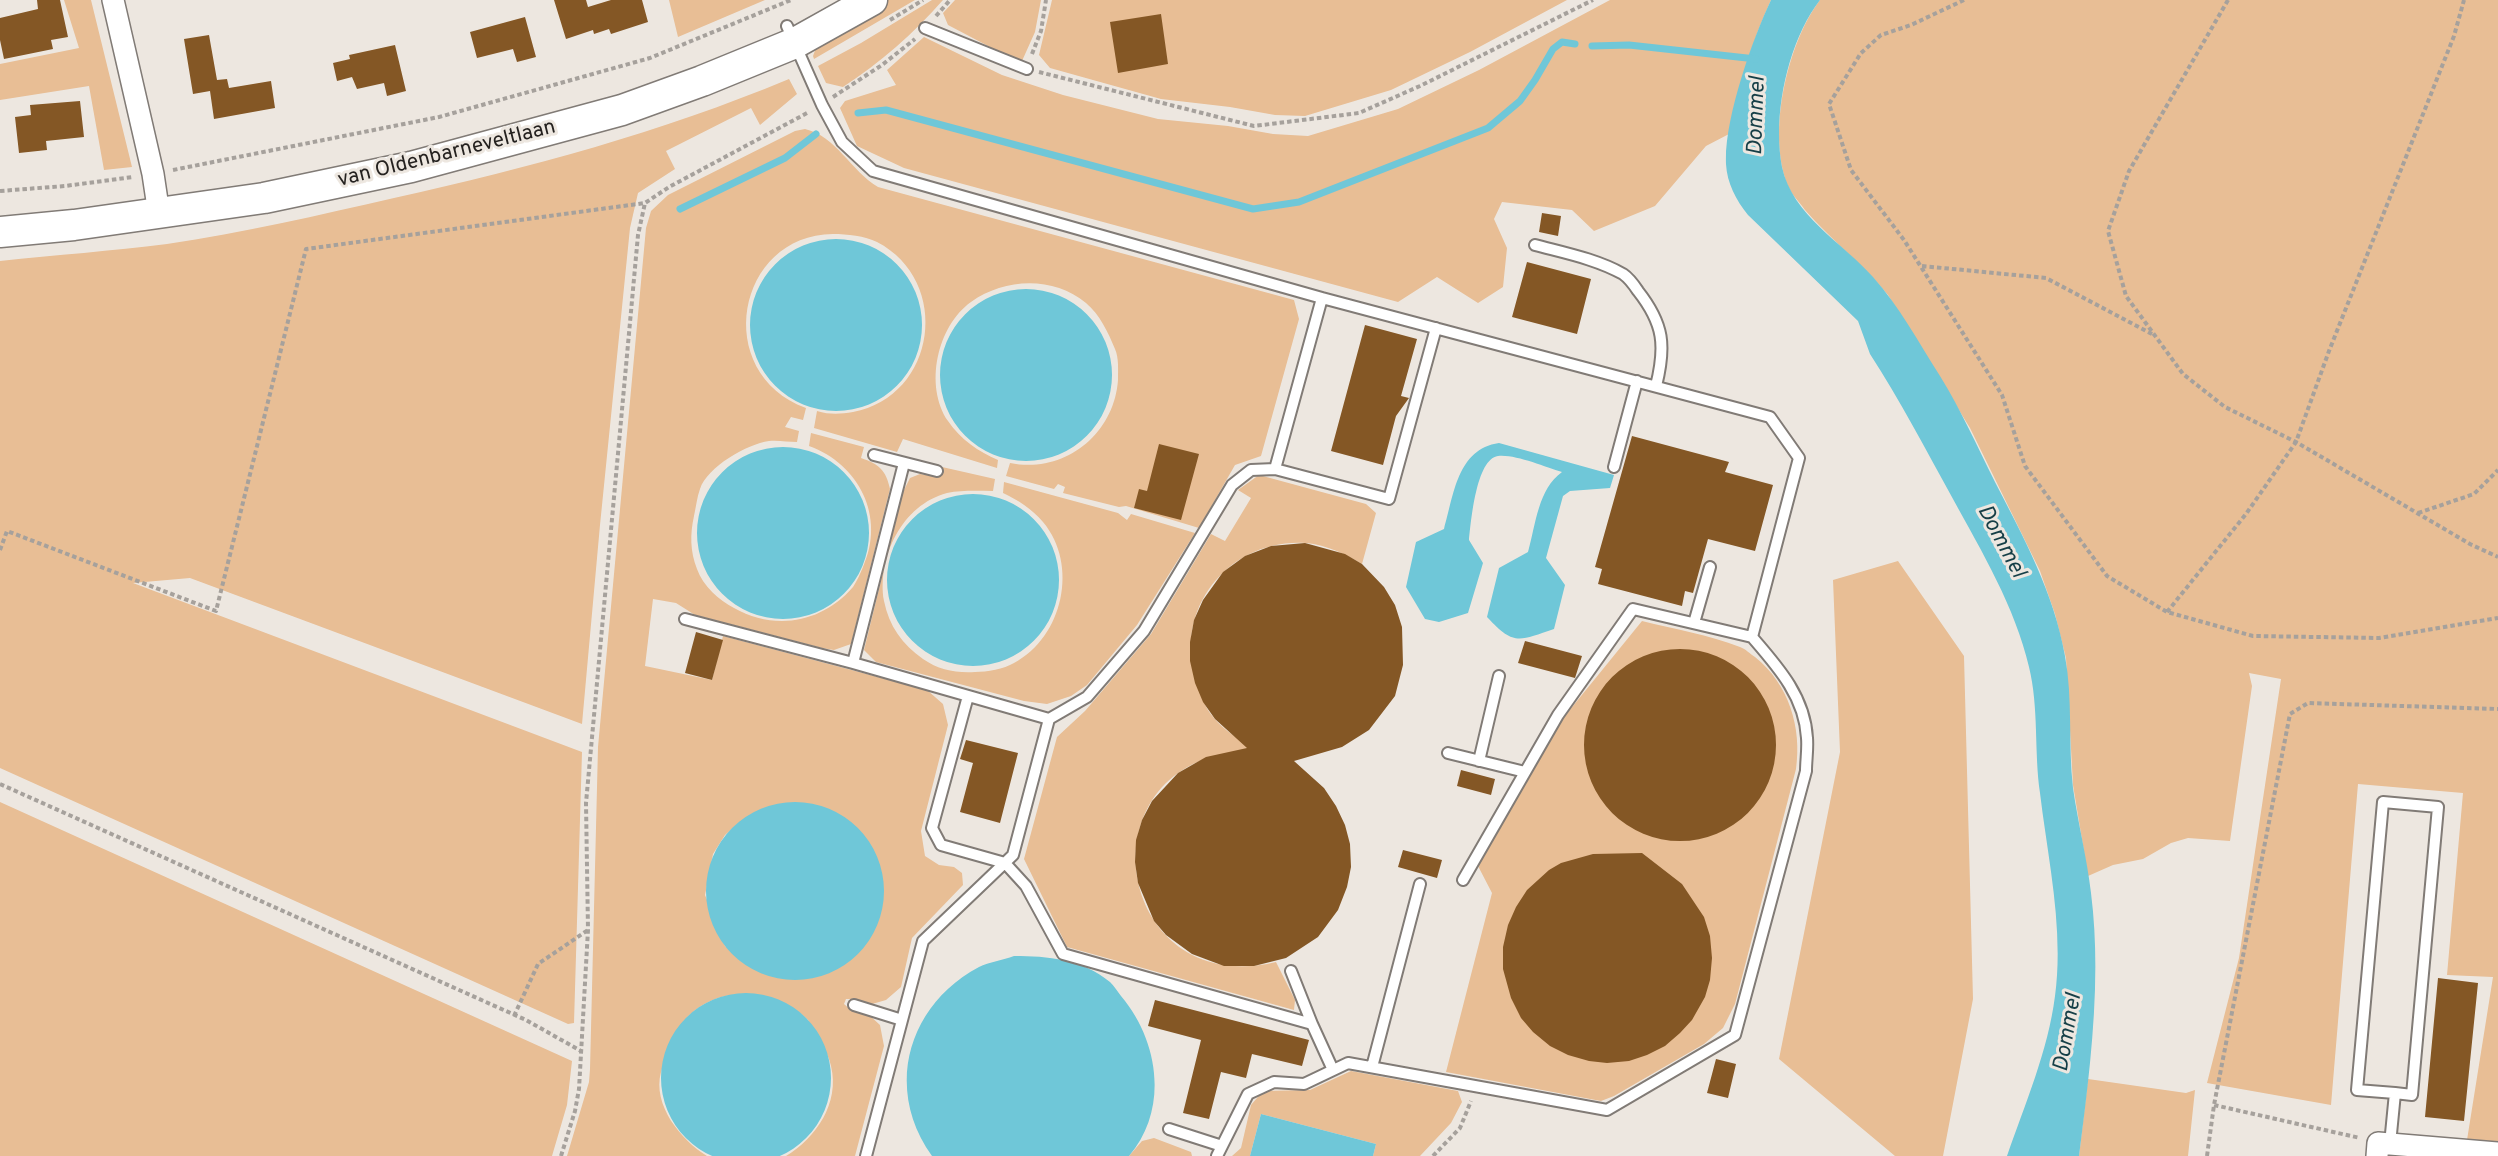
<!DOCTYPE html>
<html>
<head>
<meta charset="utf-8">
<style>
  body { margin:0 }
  canvas { display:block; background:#ede7e0 }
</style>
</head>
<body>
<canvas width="2498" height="1156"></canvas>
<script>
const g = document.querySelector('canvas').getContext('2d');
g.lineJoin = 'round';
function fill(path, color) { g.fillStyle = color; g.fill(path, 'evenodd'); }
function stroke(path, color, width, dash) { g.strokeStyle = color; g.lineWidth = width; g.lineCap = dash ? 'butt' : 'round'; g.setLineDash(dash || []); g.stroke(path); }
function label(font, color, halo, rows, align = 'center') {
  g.font = font + ' Overpass,sans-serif'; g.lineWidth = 6; g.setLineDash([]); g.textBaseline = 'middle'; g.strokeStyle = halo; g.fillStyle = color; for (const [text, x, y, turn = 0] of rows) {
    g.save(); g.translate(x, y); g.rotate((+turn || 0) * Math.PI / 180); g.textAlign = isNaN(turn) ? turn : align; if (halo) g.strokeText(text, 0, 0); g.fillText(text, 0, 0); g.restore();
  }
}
fill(new Path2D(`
  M64,0H91L132,167L104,170L89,86L0,100V64L79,48Z
  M669,0H765L678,37Z
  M886,0H915L814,59L813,56L820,37Z
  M932,0H943C913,34 881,62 843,87L826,83L818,66L861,43Z
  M955,0H1041L1035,32L1022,61L1009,57L948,25L943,13Z
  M1052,0H1567L1470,52L1391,90L1305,116L1275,115L1230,107L1161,99L1050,68L1039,55Z
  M1610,0H1771C1751,43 1739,88 1729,134L1706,146L1655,206L1594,231L1572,210L1502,202L1494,219L1507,248L1503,287L1478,303L1437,277L1398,302L904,168L857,146L840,108L845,101L896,85L887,70L924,37L1002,75L1063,95L1158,119L1228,126L1273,134L1308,136L1398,109L1479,70Z
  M1820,0H2498V1142L2496,1143L2478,1148L2467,1140L2493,977L2447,975L2463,793L2358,784L2331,1105L2207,1083L2239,958L2281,679L2249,673L2252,686L2230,841L2188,838L2171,843L2143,859L2113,865L2088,876L2073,785L2066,658L2055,614L2040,571L1970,428L1888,295C1863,264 1831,240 1805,210C1801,204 1795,198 1791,192C1764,141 1787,43 1820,0Z
  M789,79L797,94L760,125L751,108L666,151L675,169L638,193L630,228L600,525L582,724L190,578L133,583L582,752L574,1023L568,1024L0,768V261C56,255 112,251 167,244C243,233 319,215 394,198C532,167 659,133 789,79Z
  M805,129C836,136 851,171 878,187L1294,300L1299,319L1261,456L1235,465L1199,528L1126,506L1119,507L1063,493L1065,487L1058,484L1054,489L1006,476L1010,463C1064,474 1114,435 1118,380C1118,370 1119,358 1115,349C1108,332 1100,315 1086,303C1053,276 1005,278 971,302C937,326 924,386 948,421C960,439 979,452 998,460L997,468L903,439L897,452L814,428L817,411C830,415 841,414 853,412C937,396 952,281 877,242C865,236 847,234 833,234C736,235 711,373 806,408L803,420L791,417L785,427L799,431L797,442C788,442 778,440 769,441C747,444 707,467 700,489C697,497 696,507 694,516C690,534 690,551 697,569C703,586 719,600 734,608C775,631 822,623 853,587C857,581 860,574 863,567C886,517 859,464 809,446L811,433L864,447L861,458C879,464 886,470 890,489L851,644L834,650L822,648L695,615L676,603L653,599L645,666L712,680L723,636L927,690L943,704L948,725L921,831L925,856L939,865L954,867L962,873L963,885L912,938L901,987L886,1000L872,1004L855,999H846L844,1004L851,1010L868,1014L880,1025L884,1046L855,1156H786C816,1138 840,1103 831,1066C828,1051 815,1034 808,1020C774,987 711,983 681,1025C676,1032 673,1042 670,1050C667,1057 663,1064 661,1072C652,1105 681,1140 707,1156H567L589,1082L590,1069L598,747L646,228L651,211L668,195L795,131ZM741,821L757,971L725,946L705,895L713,854L725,835Z
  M942,467L995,479L993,491C978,491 962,490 947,493C902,505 877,557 884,601C889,626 902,644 923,659C939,670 955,673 975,672C987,672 1004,669 1014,663C1063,637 1079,565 1043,522C1032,509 1018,500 1003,493L1004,482L1118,513L1127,520L1131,514L1195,533L1137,625L1087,685L1071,696L1047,704L1024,701L876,662L864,650L903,492L910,478L920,474L939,477Z
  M1259,475L1366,504L1376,513L1362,564C1345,554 1327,545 1306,543C1231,538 1173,607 1196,679C1200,691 1203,703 1210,713C1220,727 1234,736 1248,746L1249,751C1077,758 1113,1001 1276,962L1295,1000L1294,1010L1067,947L1024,859L1057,737L1085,711L1151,634L1211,534L1225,541L1251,498L1238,490Z
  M1898,561L1964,656L1973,999L1943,1156H1895L1779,1059L1840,752L1833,580Z
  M1642,621C1674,629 1709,635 1740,647C1746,649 1750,654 1755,657C1789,684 1802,728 1796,769L1735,1004L1723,1028L1704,1044L1614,1096L1601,1101L1446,1072L1492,893L1478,866L1564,717Z
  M0,802L572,1061L567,1105L552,1156H0Z
  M1351,1071L1458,1091L1462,1102L1451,1123L1420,1156H1373L1376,1144L1261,1114L1250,1156H1232L1241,1148L1251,1105L1263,1091L1310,1090Z
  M2088,1079L2186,1093L2195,1090L2188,1156H2079Z
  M1154,1138L1191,1152L1192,1156H1129L1142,1141Z`), '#e8be95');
fill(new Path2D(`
  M1771,0H1820C1788,41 1772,116 1782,167C1792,215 1843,243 1873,277C1899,306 1919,343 1940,376C1961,410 1977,446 1995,482C2024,538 2054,593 2065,656C2073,699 2068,744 2073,788C2078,823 2087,858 2091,893C2102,979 2090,1070 2079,1156H2007C2025,1104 2048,1051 2055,996C2064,928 2048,860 2040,793C2034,752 2039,708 2029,667C2015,607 1982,552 1953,499C1926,450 1900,400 1870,354L1858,321L1748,215C1736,200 1727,183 1726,164C1724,120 1752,40 1771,0Z
  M750 325a86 86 0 1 1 172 0a86 86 0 1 1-172 0Z
  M940 375a86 86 0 1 1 172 0a86 86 0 1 1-172 0Z
  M1499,443L1614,475L1610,488L1570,491L1563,496L1546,558L1565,585L1554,629C1518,641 1514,646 1487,617L1499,568L1528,552C1536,524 1538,489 1562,472C1545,467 1515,454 1498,456C1476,459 1471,522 1469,540L1483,563L1468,613L1439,622L1425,619L1406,587L1416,542L1444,529C1454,495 1457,449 1499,443Z
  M697 533a86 86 0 1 1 172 0a86 86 0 1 1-172 0Z
  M887 580a86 86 0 1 1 172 0a86 86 0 1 1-172 0Z
  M706 891a89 89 0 1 1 178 0a89 89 0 1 1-178 0Z
  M1014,956C1048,956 1082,959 1110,982C1114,986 1118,992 1121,996C1159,1041 1169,1109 1129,1156H932C884,1090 907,1005 979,967C989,962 1003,960 1014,956Z
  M661 1078a85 85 0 1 1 170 0a85 85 0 1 1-170 0Z
  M1261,1114L1376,1144L1373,1156H1250Z`), '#6fc7d8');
stroke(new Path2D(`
  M1592,46L1629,45L1756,59
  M858,113L886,110L1253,209L1299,202L1488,128L1520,101L1535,80L1553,49L1562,42L1575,44
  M680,209L785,158L816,134`), '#6fc7d8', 7);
fill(new Path2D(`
  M37,0H60L68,37L51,40L53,49L4,59L0,40V18L38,9Z
  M554,0H586L588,7L611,0H642L648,22L611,34L609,29L594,34L593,30L566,39Z
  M1161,14L1168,64L1118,73L1110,22Z
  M525,17L536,57L517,62L513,49L477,58L470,32Z
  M209,35L217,80L227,79L229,88L271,81L275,108L214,119L210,91L193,94L184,39Z
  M395,45L406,91L387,96L384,83L357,89L352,77L337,81L333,63L350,59L349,55Z
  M80,101L84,137L46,141L47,150L19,153L15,117L31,115L30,105Z
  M1542,213L1561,216L1558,236L1539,232Z
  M1527,262L1591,279L1577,334L1512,317Z
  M1365,325L1417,339L1401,396L1409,398L1396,416L1383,465L1331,451Z
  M1632,436L1729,462L1725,472L1773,485L1755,551L1708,539L1693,593L1685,591L1682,606L1598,584L1602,569L1595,567Z
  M1159,444L1199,454L1181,520L1134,508L1139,489L1147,491Z
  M1305,543L1345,554L1362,564L1384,587L1395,605L1402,627L1403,665L1395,696L1369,730L1342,747L1294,761L1324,788L1336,806L1345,825L1350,844L1351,867L1347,887L1338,910L1318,937L1286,958L1254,966H1224L1192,954L1166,935L1154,921L1138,883L1135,862L1136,840L1142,820L1152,801L1178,773L1206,757L1247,748L1215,719L1203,702L1195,683L1190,661V642L1194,620L1203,600L1223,572L1245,556L1271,546Z
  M696,632L723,640L712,680L685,673Z
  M1525,641L1582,656L1575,678L1518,663Z
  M1584 745a96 96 0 1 1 192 0a96 96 0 1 1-192 0Z
  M966,740L1018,753L1000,823L960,812L973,763L960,759Z
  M1461,770L1495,779L1491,795L1457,786Z
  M1403,850L1442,860L1437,878L1398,867Z
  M1642,853L1682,884L1704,917L1710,936L1712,958L1710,980L1705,997L1692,1020L1680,1033L1665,1046L1647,1055L1629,1061L1607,1063L1589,1061L1568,1055L1550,1046L1533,1032L1521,1018L1511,998L1503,969V947L1508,925L1516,907L1527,890L1549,870L1561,863L1593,854Z
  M2438,978L2478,983L2464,1121L2425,1117Z
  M1155,1000L1309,1040L1302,1066L1252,1054L1246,1078L1221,1072L1209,1119L1183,1113L1201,1040L1148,1026Z
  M1716,1059L1736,1064L1728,1098L1707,1093Z`), '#845725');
const service = new Path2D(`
  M787,26L822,105L842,142L873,171L1322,298L1275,469
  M925,28L1027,69
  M1535,245C1565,253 1596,259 1623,274C1629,278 1634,285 1638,291C1664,324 1666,346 1656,386
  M1322,298L1770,417L1799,458L1752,637L1633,609L1558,715L1463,880
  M874,455L937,471
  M1614,467L1637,381
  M685,619L853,663L1049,719L1087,697L1144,631L1232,485L1251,470L1275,469L1389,499L1436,328
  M1694,623L1710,567
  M853,663L904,463
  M968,696L932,828L941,845L1005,863L1026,886L1063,954L1312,1024L1333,1070
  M1448,753L1525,772
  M1479,761L1499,676
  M1291,971L1312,1024
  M854,1005L902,1020
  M1372,1067L1420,884
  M1169,1129L1222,1146
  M2390,1144L2395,1093L2412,1095L2438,807L2383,802L2357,1090L2395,1093
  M866,1156L923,941L1013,855L1049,719
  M1217,1156L1248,1094L1274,1082L1304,1084L1348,1063L1607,1110L1735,1035L1806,771C1806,760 1808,749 1807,738C1805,697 1778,667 1752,637`);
const minor = new Path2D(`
  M113,0L153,174L159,214
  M2377,1156L2378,1143L2498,1153`);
const secondary = new Path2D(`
  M0,232L74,225L264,198L411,167L622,110L702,81L795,43L872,0`);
stroke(service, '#817b76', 14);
stroke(minor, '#817b76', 24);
stroke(secondary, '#817b76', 33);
stroke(new Path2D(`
  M1964,0L1911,25L1881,35L1861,53L1829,104L1851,170L1904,240L2002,395L2025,466L2107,576L2167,612L2253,636L2379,638L2498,618
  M2228,0L2129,171L2108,231L2126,296L2183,374L2225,407L2296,442L2470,544L2498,557
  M936,16L950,0
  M890,20L923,0
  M1032,54L1041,31L1046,0
  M1039,72L1254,126L1359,113L1420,86L1593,0
  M833,97L882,65L915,39
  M173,170L439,117L650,58L791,0
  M0,191L65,186L133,177
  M1922,266L2046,278L2152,334
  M2418,513L2474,494L2498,470
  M0,550L7,531L216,611L306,249L645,203L669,187L809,112
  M2167,612L2246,514L2296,442L2329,351L2454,36L2464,0
  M0,784L526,1020L581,1051
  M514,1016L538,964L588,930
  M2214,1105L2360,1138
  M561,1156L575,1111L579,1089L588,930L586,803L638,235L645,203
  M1433,1156L1460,1128L1471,1101
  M2207,1156L2214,1105L2290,714L2308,703L2498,709`), '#a6a19c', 4, [4.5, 3]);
stroke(service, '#fff', 10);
stroke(minor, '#fff', 21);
stroke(secondary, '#fff', 30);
label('21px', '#24211f', '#ede7e0', [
  ["van Oldenbarneveltlaan",447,155,-14]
]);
label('italic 22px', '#163f47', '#ede7e0', [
  ["Dommel",1758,116,-88],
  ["Dommel",2000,542,62],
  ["Dommel",2069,1033,-80]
]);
</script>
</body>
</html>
